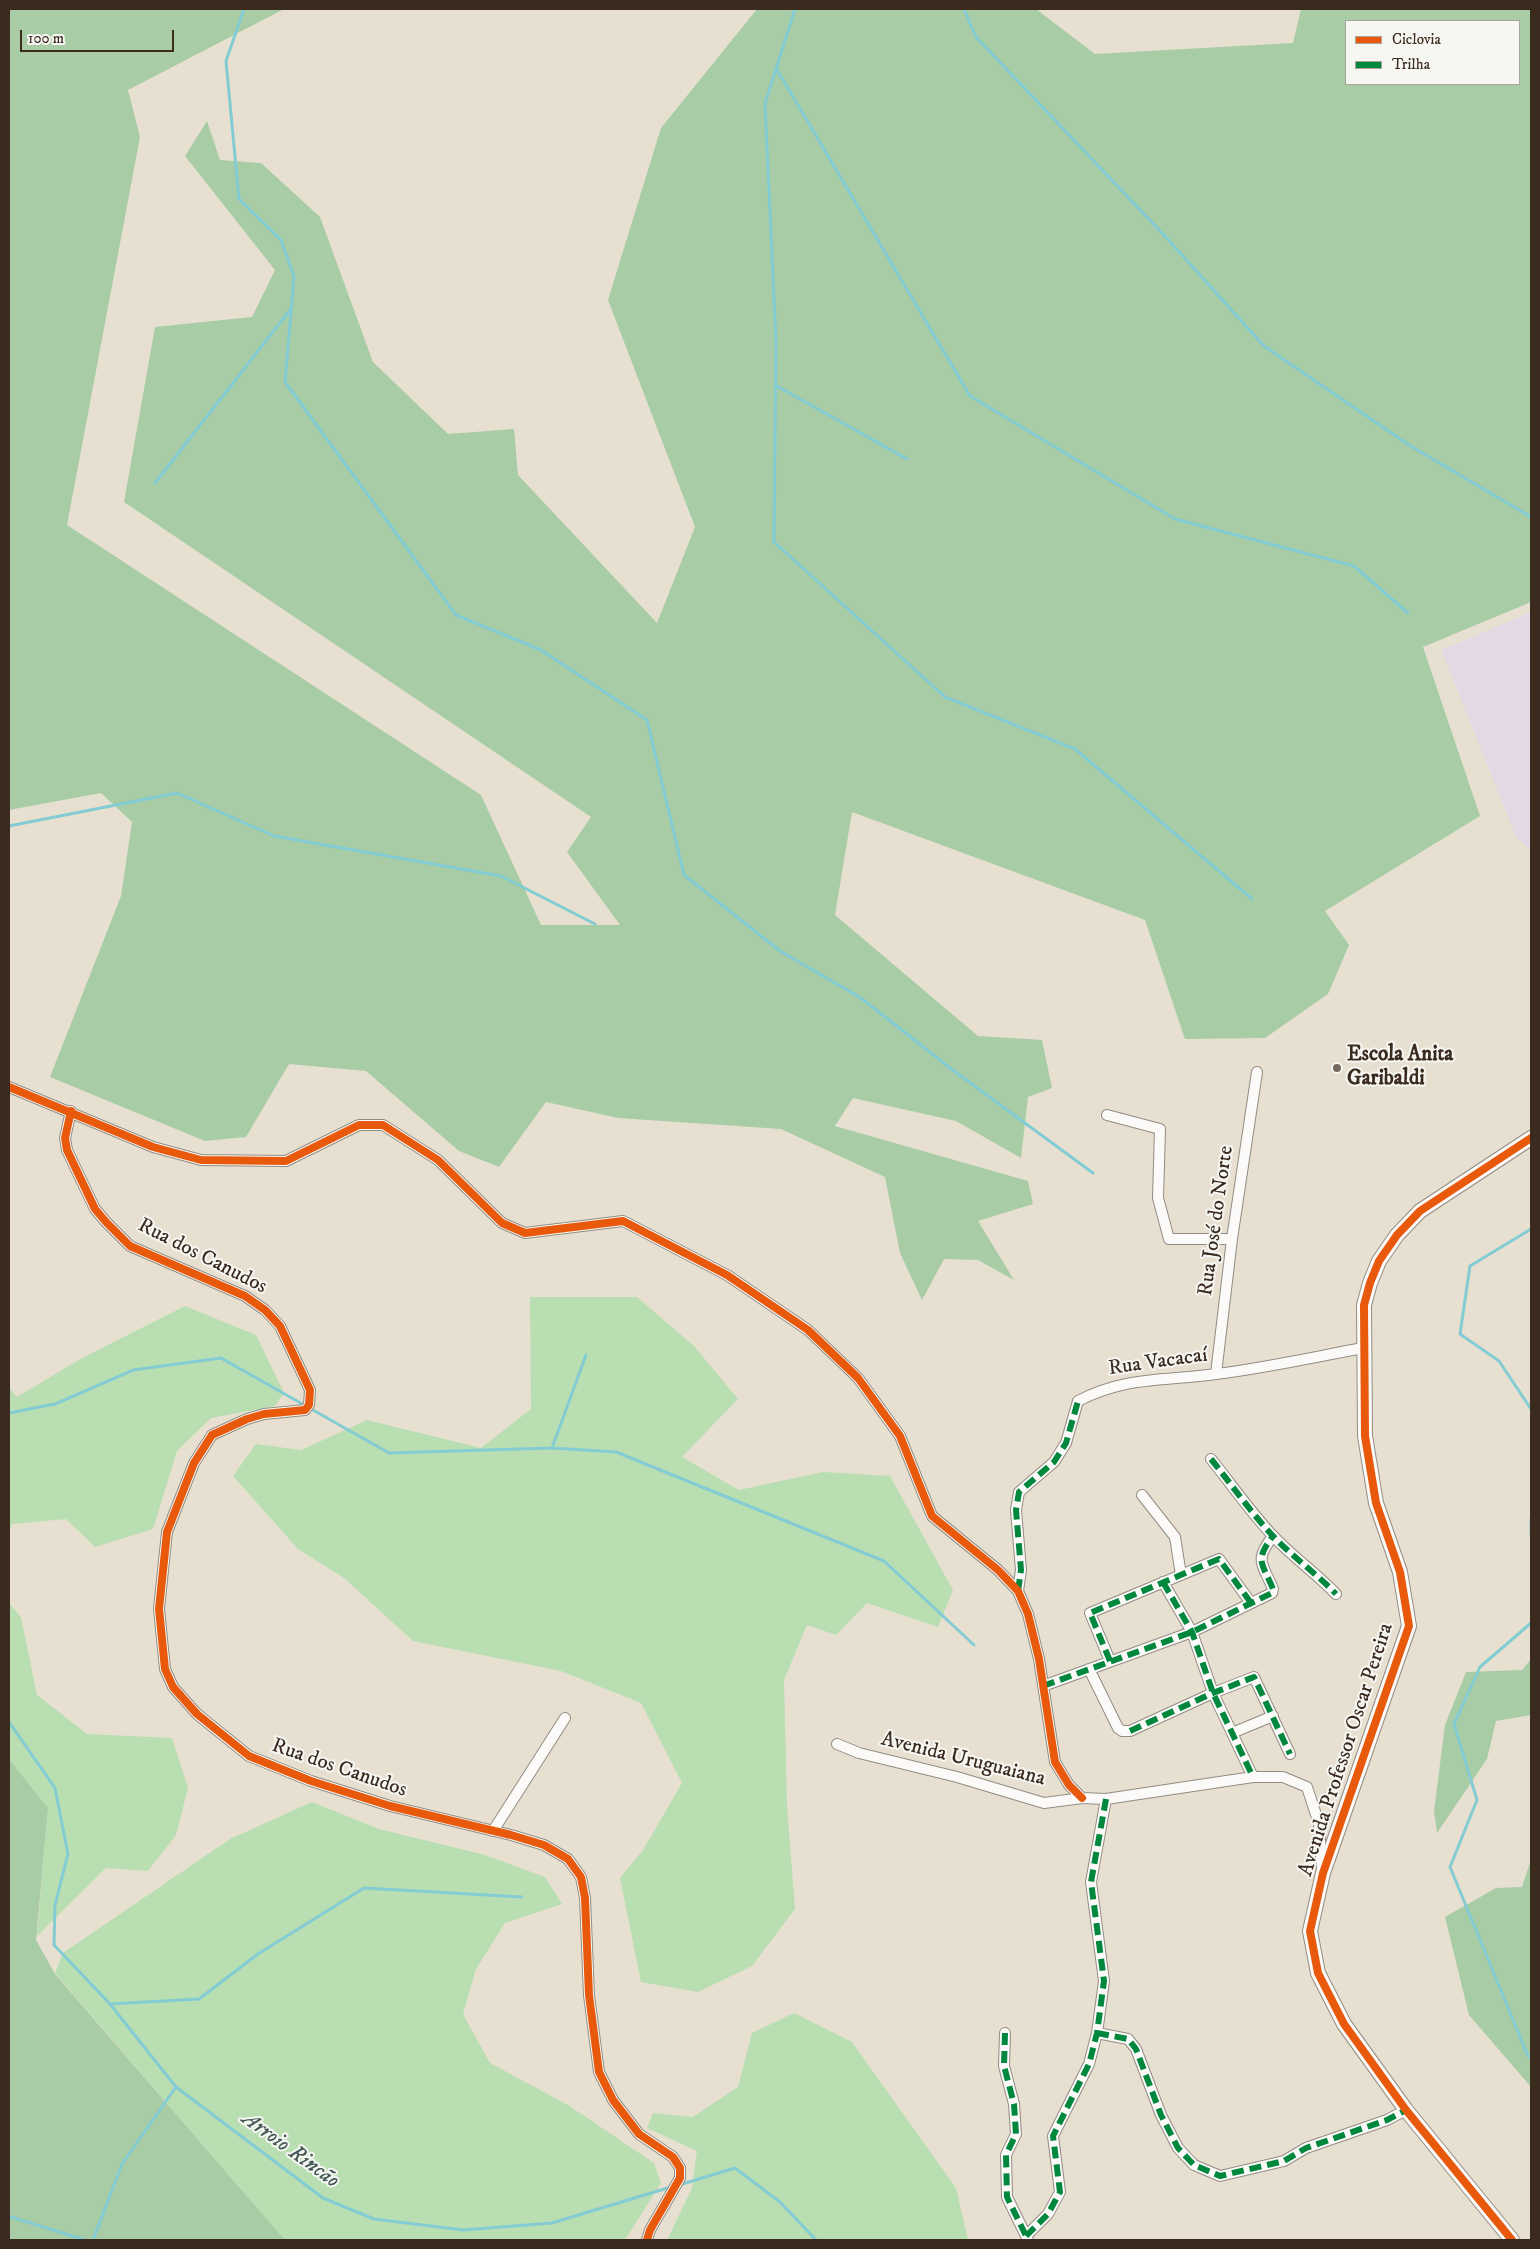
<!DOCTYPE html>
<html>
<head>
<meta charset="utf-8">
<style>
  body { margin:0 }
  #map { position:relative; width:1540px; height:2249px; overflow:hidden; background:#e7e0d1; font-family:"IM FELL DW Pica",serif }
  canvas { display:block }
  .frame { position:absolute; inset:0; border:10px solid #3b2a1e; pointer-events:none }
  .legend { position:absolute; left:1345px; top:20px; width:175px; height:65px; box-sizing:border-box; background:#f6f6f2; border:1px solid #aba49d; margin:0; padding:6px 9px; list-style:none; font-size:15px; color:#3b2a1e }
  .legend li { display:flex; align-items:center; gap:10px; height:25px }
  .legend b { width:25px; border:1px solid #aba49d }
  .scale { position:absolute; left:20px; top:30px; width:154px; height:22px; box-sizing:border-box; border:2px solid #3b2a1e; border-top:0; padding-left:6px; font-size:15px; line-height:18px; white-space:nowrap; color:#3b2a1e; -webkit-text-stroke:4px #f6f6f2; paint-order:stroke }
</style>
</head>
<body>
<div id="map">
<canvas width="1540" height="2249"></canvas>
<div class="frame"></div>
<ul class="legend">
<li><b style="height:6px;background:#e8590c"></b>Ciclovia</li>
<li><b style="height:6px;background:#00873e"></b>Trilha</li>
</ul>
<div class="scale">100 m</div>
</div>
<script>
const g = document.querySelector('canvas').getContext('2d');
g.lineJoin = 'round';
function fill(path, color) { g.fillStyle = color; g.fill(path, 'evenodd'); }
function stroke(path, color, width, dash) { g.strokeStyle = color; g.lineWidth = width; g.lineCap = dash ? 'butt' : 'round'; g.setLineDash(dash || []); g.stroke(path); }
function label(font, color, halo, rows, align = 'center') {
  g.font = font + ' "IM FELL DW Pica",serif'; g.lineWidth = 4; g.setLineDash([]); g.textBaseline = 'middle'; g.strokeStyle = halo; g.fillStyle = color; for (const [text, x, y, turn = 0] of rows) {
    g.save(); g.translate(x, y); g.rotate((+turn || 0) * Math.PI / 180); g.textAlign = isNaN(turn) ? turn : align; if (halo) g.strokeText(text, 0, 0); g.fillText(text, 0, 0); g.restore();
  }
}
fill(new Path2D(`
  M1531,612V851L1515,835L1441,650Z`), '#e3d9e4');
fill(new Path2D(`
  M530,1297H637L694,1346L738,1399L682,1457L739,1490L823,1472L890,1476L953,1590L938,1627L867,1603L836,1635L807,1625L784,1680L787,1806L795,1909L752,1966L698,1992L641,1982L620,1878L643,1850L682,1783L641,1703L561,1671L413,1641L344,1578L298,1549L233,1476L256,1444L301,1450L367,1420L481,1448L531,1409Z
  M185,1306L256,1335L284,1393L275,1406L211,1418L177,1451L153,1529L95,1547L66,1519L12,1524L9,1532V1388L17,1397L82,1358Z
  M9,1603L21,1617L37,1695L87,1734L172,1738L188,1788L176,1835L148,1871L106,1868L37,1936L48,1808L9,1759Z
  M312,1802L379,1829L485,1855L545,1877L562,1904L505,1923L476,1969L463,2014L490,2063L568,2105L654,2163L661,2183L625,2240H285L55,1973L63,1953L230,1839Z
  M794,2013L852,2042L956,2188L968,2240H667L692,2188L697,2151L647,2128L653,2113L693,2117L738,2087L752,2033Z`), '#b8deb2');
fill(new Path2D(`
  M9,9H284L128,90L140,137L67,525L481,795L541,925H620L567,852L591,817L124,502L155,327L252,317L275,270L185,156L207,121L220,160L261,163L320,217L373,362L448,434L514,429L518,475L657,623L695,527L608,300L661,128L757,9H1036L1095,54L1293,43L1301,9H1531V602L1423,647L1480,816L1325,911L1349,945L1328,994L1265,1038L1185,1039L1145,920L852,812L835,915L978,1036L1042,1040L1052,1088L1028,1097L1021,1158L956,1121L853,1098L835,1126L1028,1181L1033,1204L978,1221L1014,1280L978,1260L944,1259L922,1300L900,1253L885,1177L781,1129L618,1118L546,1102L499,1167L459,1151L366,1071L289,1064L246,1137L205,1141L50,1077L121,896L132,822L101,793L9,810ZM1346,21H1519V84H1346Z
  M1531,1659V1715L1496,1721L1487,1759L1437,1833L1434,1811L1445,1725L1466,1672L1522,1670Z
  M9,1759L48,1808L36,1940L55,1974L285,2240H9Z
  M1531,1859V2087L1469,2015L1445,1917L1496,1888L1522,1887Z`), '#a8cca5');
stroke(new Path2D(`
  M244,9L226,61L239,199L281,240L294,276L285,382L456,615L541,650L647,720L684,875L780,951L861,998L950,1068L1093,1173
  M795,9L765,104L776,341L774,542L945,697L1075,749L1252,899
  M964,9L976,37L1163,234L1264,346L1409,445L1531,517
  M776,68L970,396L1175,519L1354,566L1408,613
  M775,385L907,459
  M155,483L290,310
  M9,826L177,793L274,836L501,876L595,924
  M1531,1229L1470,1266L1460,1334L1499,1361L1531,1409
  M9,1413L55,1404L133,1370L221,1358L389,1453L552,1448L616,1452L884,1561L974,1645
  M552,1448L586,1355
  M1531,1519V1535
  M1531,1623L1480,1667L1454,1724L1477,1800L1450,1867L1528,2056L1531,2058
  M9,1722L55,1788L68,1854L55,1905L54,1945L110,2004L176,2087L323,2198L374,2219L463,2230L552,2223L671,2187
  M110,2004L199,1999L258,1954L364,1888L522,1897
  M679,2185L735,2168L780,2202L816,2240
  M9,2218L11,2217L85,2240
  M93,2240L122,2164L176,2087`), '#84ccd3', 3);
const minor = new Path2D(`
  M9,1087L153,1147L201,1160L286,1161L359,1125H383L438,1160L502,1223L525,1233L623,1221L727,1275L808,1330L858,1378L900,1436L932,1516L998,1570L1018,1591L1028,1614L1039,1659L1055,1762L1069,1785L1082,1798
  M71,1111L65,1138L67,1150L95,1209L106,1222L130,1246L245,1296L265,1310L280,1326L310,1390L309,1405L305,1410L264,1414L247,1419L212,1435L194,1463L167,1532L159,1609L165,1669L173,1687L197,1714L249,1756L311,1781L390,1806L511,1835L544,1845L568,1859L581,1877L585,1898L589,1995L599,2072L613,2100L639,2134L673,2157L680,2168V2178L650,2230L647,2240
  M1107,1115L1160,1129L1158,1198L1169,1239H1232
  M1216,1374L1232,1239L1257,1072
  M1211,1459C1232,1485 1251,1513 1274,1537C1294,1558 1317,1574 1336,1594
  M1142,1495L1175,1537L1181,1575
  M1163,1582L1192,1632L1213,1693L1253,1777
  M1018,1591L1021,1570L1016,1510L1019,1492L1054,1462L1066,1443L1078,1401C1126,1376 1165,1381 1216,1374C1265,1368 1314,1357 1363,1348
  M1110,1661L1090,1613L1219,1559L1251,1603
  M1089,1669L1118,1728L1122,1731H1130L1213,1693L1254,1677L1290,1754
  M1043,1686L1192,1632L1272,1593L1273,1589C1262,1562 1254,1561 1273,1536
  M1232,1733L1273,1716
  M837,1744L859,1753L957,1777L1044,1803L1082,1798L1106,1799L1253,1777H1283L1307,1787L1319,1824L1322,1869
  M493,1831L565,1718
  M1005,2033L1004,2066L1014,2104L1016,2134L1006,2155L1007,2197L1028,2240
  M1097,2033L1128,2039L1136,2049L1161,2115L1178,2148L1194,2165L1220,2176L1284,2161L1306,2148L1387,2120L1406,2110
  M1026,2236L1048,2214L1060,2192L1053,2136L1089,2064L1097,2033L1104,1981L1091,1882L1106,1799`);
const major = new Path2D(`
  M1512,2240L1406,2110L1344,2024L1318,1973L1310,1931L1323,1873L1409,1626L1400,1572L1376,1503L1365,1436L1364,1305L1370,1283L1379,1261L1397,1235L1420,1211L1531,1138`);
stroke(minor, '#928c82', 12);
stroke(major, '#928c82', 16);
stroke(minor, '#fbfaf8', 10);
stroke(major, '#fbfaf8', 14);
stroke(new Path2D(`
  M1211,1459C1232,1485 1251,1513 1274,1537C1294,1558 1317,1574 1336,1594
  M1163,1582L1192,1632L1213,1693L1253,1777
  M1018,1591L1021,1570L1016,1510L1019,1492L1054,1462L1066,1443L1078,1401
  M1110,1661L1090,1613L1219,1559L1251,1603
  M1043,1686L1192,1632L1272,1593L1273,1589C1262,1562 1254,1561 1273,1536
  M1130,1731L1213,1693L1254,1677L1290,1754
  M1005,2033L1004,2066L1014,2104L1016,2134L1006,2155L1007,2197L1028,2240
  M1097,2033L1128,2039L1136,2049L1161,2115L1178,2148L1194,2165L1220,2176L1284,2161L1306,2148L1387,2120L1406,2110
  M1026,2236L1048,2214L1060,2192L1053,2136L1089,2064L1097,2033L1104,1981L1091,1882L1106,1799`), '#00873e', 6, [12, 6]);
stroke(new Path2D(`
  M9,1087L153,1147L201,1160L286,1161L359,1125H383L438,1160L502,1223L525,1233L623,1221L727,1275L808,1330L858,1378L900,1436L932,1516L998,1570L1018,1591L1028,1614L1039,1659L1055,1762L1069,1785L1082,1798
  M71,1111L65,1138L67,1150L95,1209L106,1222L130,1246L245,1296L265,1310L280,1326L310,1390L309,1405L305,1410L264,1414L247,1419L212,1435L194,1463L167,1532L159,1609L165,1669L173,1687L197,1714L249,1756L311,1781L390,1806L511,1835L544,1845L568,1859L581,1877L585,1898L589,1995L599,2072L613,2100L639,2134L673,2157L680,2168V2178L650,2230L647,2240
  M1512,2240L1406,2110L1344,2024L1318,1973L1310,1931L1323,1873L1409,1626L1400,1572L1376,1503L1365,1436L1364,1305L1370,1283L1379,1261L1397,1235L1420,1211L1531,1138`), '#e8590c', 8);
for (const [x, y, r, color] of [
  [1337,1068,5,"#776a5d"]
]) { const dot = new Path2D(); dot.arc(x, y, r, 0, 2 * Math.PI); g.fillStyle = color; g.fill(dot); stroke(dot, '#f6f6f2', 2); }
label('bold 21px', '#3b2a1e', '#f6f6f2', [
  ["Escola Anita",1347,1056],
  ["Garibaldi",1347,1080]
], 'left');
label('21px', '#3b2a1e', '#f6f6f2', [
  ["Rua José do Norte",1217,1221,-82],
  ["Rua dos Canudos",202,1257,27],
  ["Rua Vacacaí",1158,1363,-8],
  ["Avenida Professor Oscar Pereira",1347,1750,-72],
  ["Avenida Uruguaiana",963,1760,14],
  ["Rua dos Canudos",339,1769,19]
]);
label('italic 22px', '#445855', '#f6f6f2', [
  ["Arroio Rincão",290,2151,36]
]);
</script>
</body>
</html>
